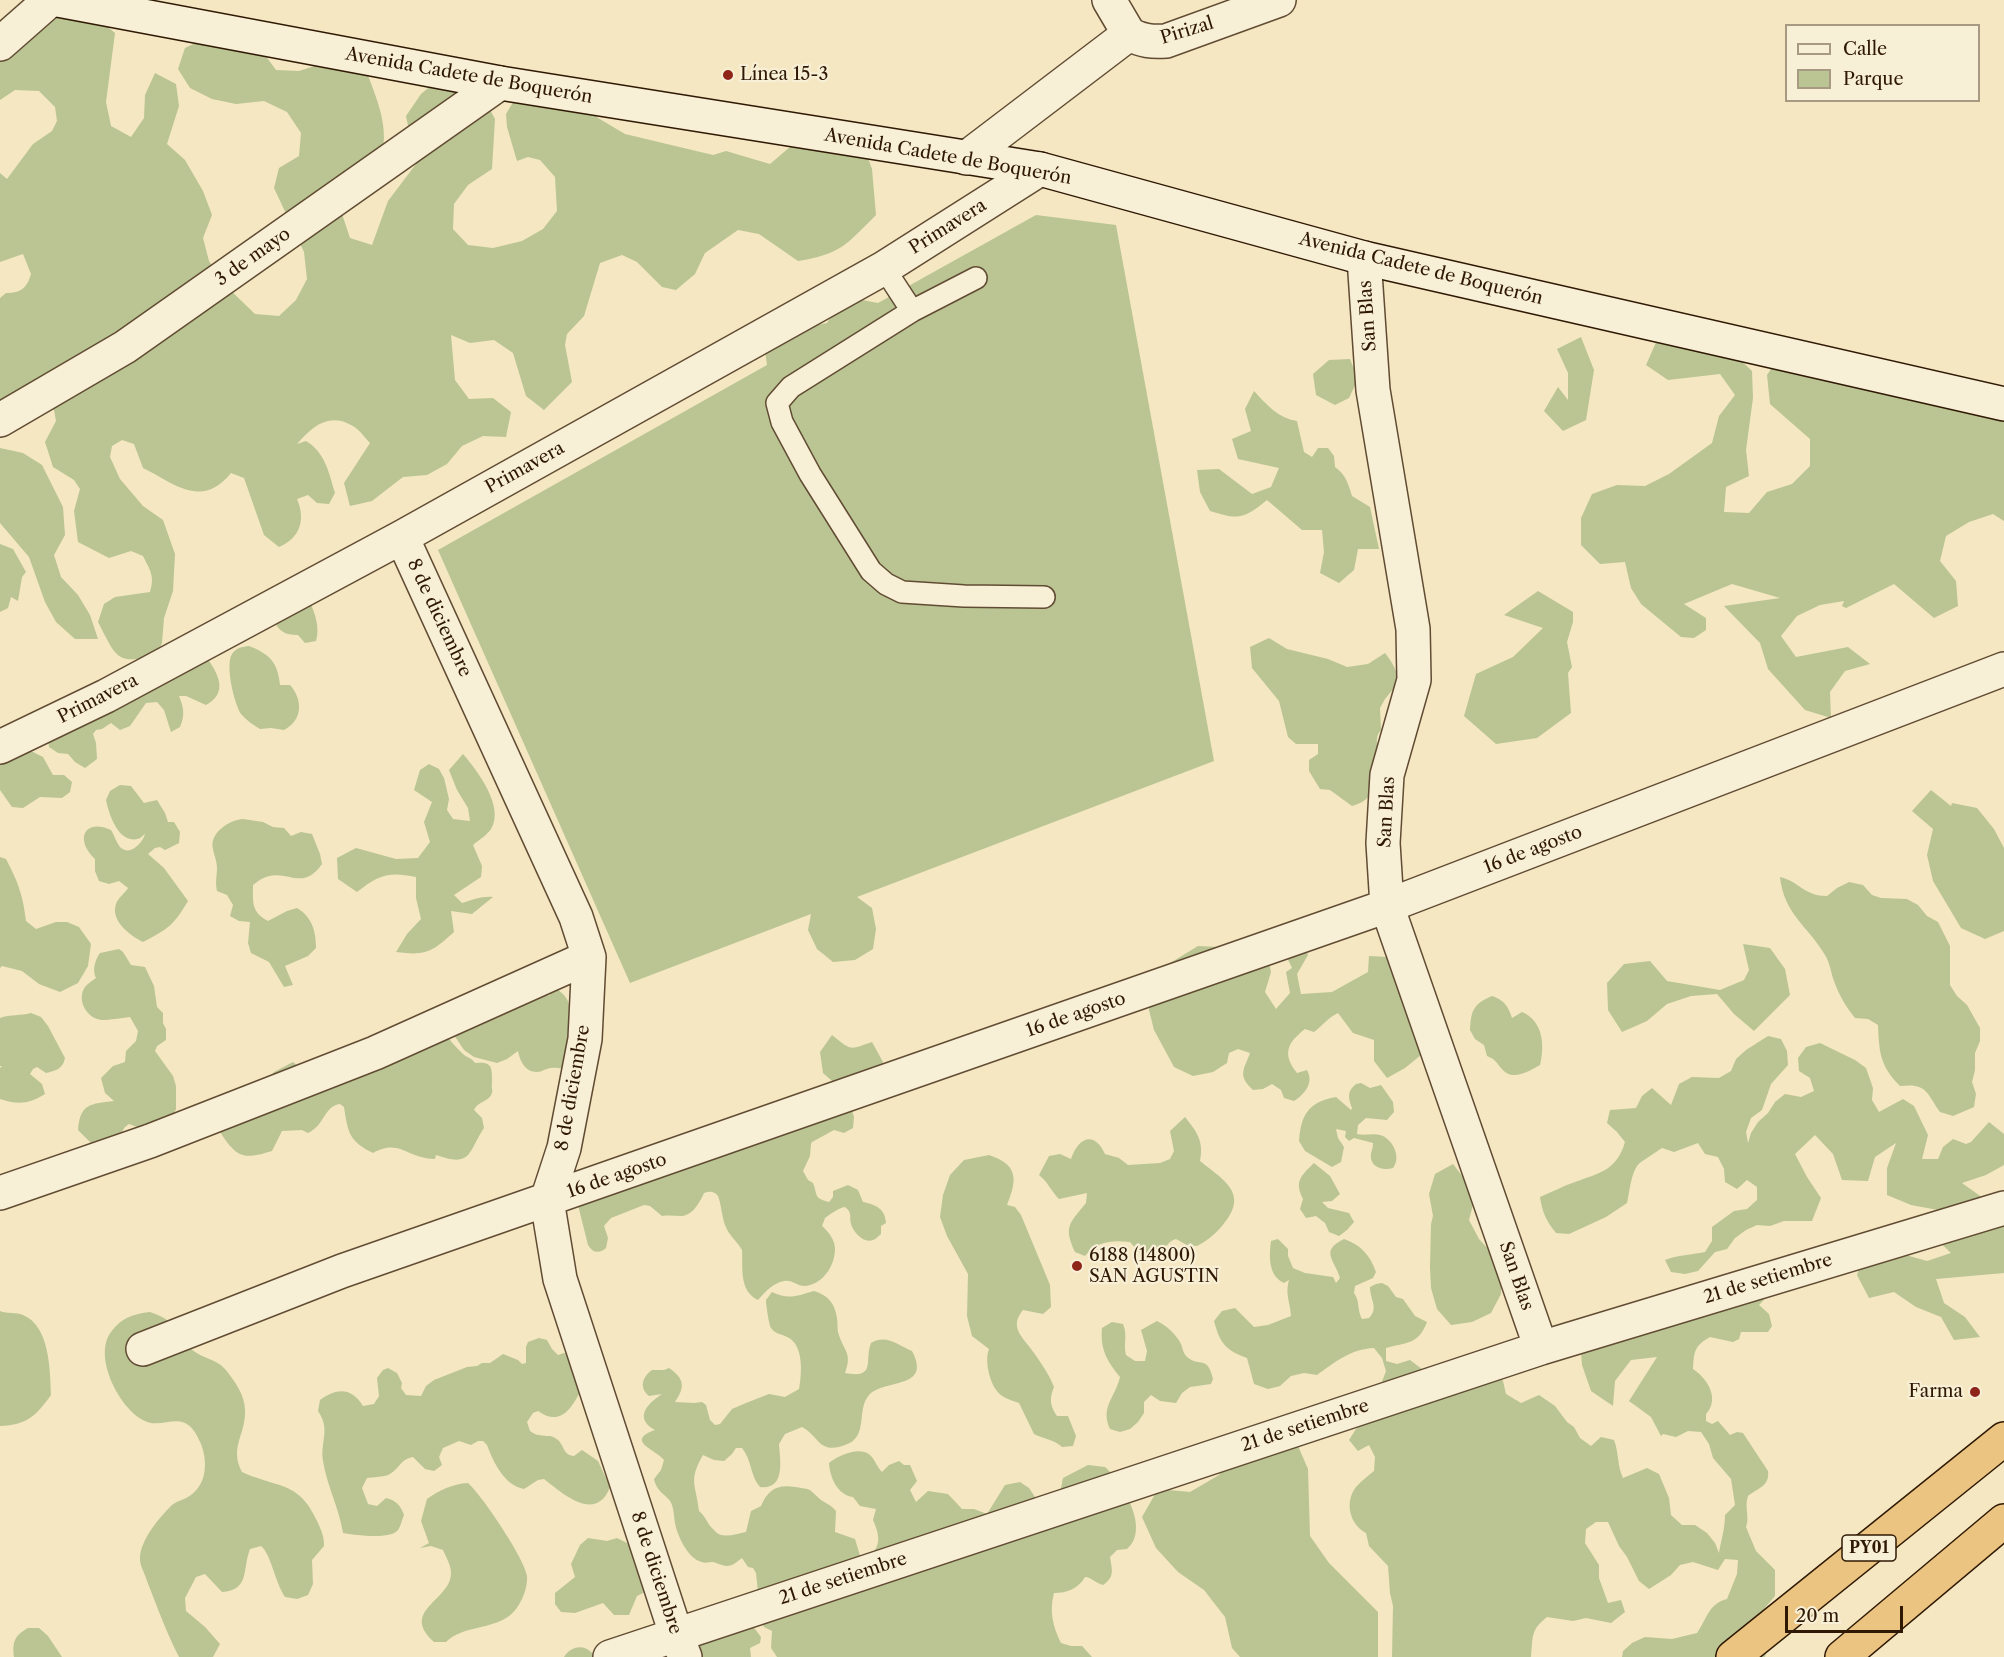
<!DOCTYPE html>
<html>
<head>
<meta charset="utf-8">
<style>
  body { margin:0 }
  #map { position:relative; width:2004px; height:1657px; overflow:hidden; background:#f4e7c1; font-family:"Libre Caslon Text",serif }
  canvas { display:block }
  .legend { position:absolute; left:1785px; top:24px; width:195px; height:78px; box-sizing:border-box; background:#f8efd7; border:2px solid #a89983; margin:0; padding:8px 10px; list-style:none; font-size:18px; color:#301904 }
  .legend li { display:flex; align-items:center; gap:12px; height:30px }
  .legend b { width:30px; border:2px solid #a89983 }
  .scale { position:absolute; left:1785px; top:1606px; width:118px; height:27px; box-sizing:border-box; border:3px solid #301904; border-top:0; padding-left:8px; font-size:18px; line-height:21px; white-space:nowrap; color:#301904; -webkit-text-stroke:4px #f8efd7; paint-order:stroke }
</style>
</head>
<body>
<div id="map">
<canvas width="2004" height="1657"></canvas>
<ul class="legend">
<li><b style="height:8px;background:#f8efd7"></b>Calle</li>
<li><b style="height:16px;background:#bac593"></b>Parque</li>
</ul>
<div class="scale">20 m</div>
</div>
<script>
const g = document.querySelector('canvas').getContext('2d');
g.lineJoin = 'round';
function fill(path, color) { g.fillStyle = color; g.fill(path, 'evenodd'); }
function stroke(path, color, width, dash) { g.strokeStyle = color; g.lineWidth = width; g.lineCap = dash ? 'butt' : 'round'; g.setLineDash(dash || []); g.stroke(path); }
function label(font, color, halo, rows, align = 'center') {
  g.font = font + ' "Libre Caslon Text",serif'; g.lineWidth = 4.5; g.setLineDash([]); g.textBaseline = 'middle'; g.strokeStyle = halo; g.fillStyle = color; for (const [text, x, y, turn = 0] of rows) {
    g.save(); g.translate(x, y); g.rotate((+turn || 0) * Math.PI / 180); g.textAlign = isNaN(turn) ? turn : align; if (halo) g.strokeText(text, 0, 0); g.fillText(text, 0, 0); g.restore();
  }
}
fill(new Path2D(`
  M27,15L97,18L115,33L106,102L111,126L131,137L144,118L145,95L155,73L176,84L179,106L167,144L185,160L203,191L212,215L203,238L209,261L222,282L255,314L279,316L296,300L307,279L304,252L274,188L279,168L299,156L301,133L287,112L264,101L236,104L212,99L190,88L178,69L185,48L206,38L251,36L276,70L299,71L321,64L366,70C377,100 391,129 380,161C376,172 351,202 342,214L350,238L372,245L388,201L416,164L406,116L421,94L438,80H474L495,119L492,169L468,185L454,204L453,229L468,245L493,248L522,241L543,229L557,211L555,177L540,160L528,157L517,161L507,127L506,114L515,99L582,100L598,118L625,134L713,155L726,151L770,164L804,135L864,147L872,169L876,215C846,245 841,254 798,261L759,234L738,230L705,253L695,274L676,290L662,287L637,262L622,255L600,263L584,316L567,334L565,345L572,382L544,410L526,396L513,353L494,340L470,343L451,335L455,380L469,399L493,398L511,412L506,437L483,436L462,446L447,464L427,475L403,477L372,501L350,506L344,483L370,443C365,438 360,430 353,426C329,412 313,426 297,444L306,441C325,452 329,473 335,493L329,504L317,503L308,495L297,499C306,520 300,538 279,547L264,535L244,478L231,473C202,509 175,484 143,468L134,444L122,440L112,446L110,457L120,479L143,506L163,520L175,554L173,591L164,618L162,643L157,654C116,667 116,656 98,622L104,604L115,597L150,592C155,576 150,570 143,556L131,551L109,558L78,542L74,511L80,489L74,480L53,467L45,442L56,421L54,410L34,399L0,409V298L6,293C21,293 27,288 31,274L23,254L0,262V173L7,179L33,144L52,131L57,121L55,107L39,91L15,90L0,100V35Z
  M1036,215L1116,225L1214,761L857,897L872,908L876,929L873,949L855,960L833,962L817,949L808,930L811,914L630,983L438,550L767,365L765,350L812,323L817,325L827,323L833,313L857,299L878,303Z
  M1581,337L1594,370L1586,420L1563,431L1544,411L1558,387L1568,400V373L1557,349Z
  M1657,340L1734,354L1752,371L1753,398L1746,450L1749,476L1726,487L1724,512L1749,513L1767,492L1792,484L1810,466V439L1770,404L1767,375L1781,354L2004,401V521L1993,514L1969,522L1946,536L1940,561L1956,581L1958,606L1934,618L1894,584L1846,608L1842,606L1844,601L1820,605L1797,616L1781,636L1796,657L1848,647L1870,664L1845,671L1830,692L1831,718L1805,710L1768,669L1760,643L1724,606L1780,598L1732,584L1684,604L1706,618V630L1694,638L1681,637L1641,604L1631,588L1625,562L1600,564L1581,545V518L1592,494L1617,485L1645,486L1669,474L1712,443L1719,416L1735,395L1720,374L1668,380L1646,365Z
  M1350,359L1358,379L1349,398L1335,405L1316,395L1313,374L1329,360Z
  M1254,391C1267,405 1278,418 1297,421L1304,452L1312,457L1318,448H1328L1334,456L1335,467C1346,475 1348,483 1352,496L1370,507L1379,549H1358L1354,570L1339,583L1320,573L1324,552L1322,530H1302L1267,500C1244,519 1239,520 1210,511L1200,492L1197,470L1219,469L1252,494L1271,487L1279,468L1238,459L1232,439L1251,431L1245,409Z
  M0,448L23,453L42,465L63,507L65,535L54,555L61,577L78,595L90,615L98,639H75L56,622L45,602L29,557L0,523Z
  M0,544L13,549L26,572L22,577L18,601L11,597L8,608L0,612Z
  M1538,591L1573,612V622L1567,642L1572,667L1568,673L1571,713L1537,738L1496,744L1464,716L1476,674L1513,657L1543,628L1504,615Z
  M309,600C315,613 320,627 316,641L305,643L298,635C285,635 280,632 273,620Z
  M1269,638L1287,649L1328,659L1347,667L1368,664L1385,653C1393,663 1397,671 1399,682L1385,699L1380,708L1381,730C1373,739 1379,746 1379,756C1379,764 1373,793 1368,797C1364,802 1358,804 1352,806L1330,790L1320,789L1309,771V760L1318,754V744H1296L1288,737L1279,701L1252,668L1250,647Z
  M249,646C270,654 278,663 280,685H290C303,700 303,720 284,730L271,728L260,729C253,725 246,720 241,714C234,703 225,665 232,654C237,647 242,647 249,646Z
  M207,658C219,675 228,693 206,705L186,696H179C184,708 185,715 180,727L171,732L164,710L157,702L146,703L130,726L120,730L111,723L102,729L96,730L93,734L96,743L97,759L85,768L75,762L68,754L58,753L49,747L48,737Z
  M0,738L22,751L33,752L43,757L53,775H64L72,782L70,792L62,798L40,797L23,808L12,807L0,790Z
  M463,754C477,770 505,807 491,829C487,835 479,840 473,845L482,866L481,877L454,895L462,903C473,900 481,896 493,897L472,914L451,911L454,932C432,952 426,956 396,952L407,934L421,919L416,898V877C389,871 378,875 357,892L338,879L337,858L356,848L396,859L418,858L430,842L424,822L432,802L414,790L420,770L429,764L439,769L444,778L449,799L447,810L453,819L470,821L468,808L457,790L449,770Z
  M120,785L131,786L144,803L157,800L165,813L168,822H174L180,832L179,843L165,850L160,847L155,848L148,854L164,868L188,901C174,925 168,929 143,942C131,936 110,921 116,904C118,898 125,893 128,888L119,881L109,884L99,881L95,871V859C74,839 85,818 111,830C114,835 117,844 121,848C131,856 143,842 145,834C142,836 140,839 137,839C118,843 109,814 106,800L110,791Z
  M1931,790L1951,806L1952,803L1977,808L1994,829L2004,848V931L1985,939L1961,928L1933,881L1927,855L1933,829L1912,811Z
  M243,819L263,822L273,827L284,828L291,836L301,832L312,834L320,854L322,864C299,897 283,859 253,885C253,902 251,912 268,921L287,911L297,908C312,917 316,931 316,948L308,956L285,966L293,985L284,987L269,962L251,953L248,943L250,922L239,921L230,916L233,905L227,895L217,891C215,882 217,876 217,868C217,861 214,855 213,849C209,833 229,820 243,819Z
  M0,857L6,859C18,882 23,895 26,921L36,929L56,922H67L79,927L91,944L88,966L78,983L60,992L39,984L22,971L2,966L0,968Z
  M1780,877C1800,882 1804,896 1827,896L1837,888L1849,882L1863,885L1872,895L1881,898L1907,899L1918,905L1927,916L1938,922L1950,946V985L1957,996L1967,1005L1980,1028V1041L1975,1053V1070L1972,1082L1976,1094L1974,1107L1953,1116L1940,1112C1926,1092 1927,1083 1900,1086C1880,1066 1879,1052 1878,1025L1868,1019L1855,1018C1846,1007 1839,995 1834,981C1831,973 1830,963 1825,955C1807,925 1784,914 1780,877Z
  M1301,936L1308,955L1297,974L1301,994L1332,992L1368,972L1369,956L1389,957L1424,1034L1421,1055L1405,1068L1387,1078L1374,1061V1040L1353,1033L1338,1013C1328,1018 1323,1025 1314,1032L1305,1029C1287,1043 1282,1054 1297,1073L1307,1070C1314,1083 1305,1094 1294,1101L1284,1098L1281,1090L1272,1084L1263,1089L1253,1090C1237,1075 1244,1070 1250,1053L1238,1049L1229,1053L1227,1063L1213,1072L1193,1076L1174,1067L1154,1030L1149,1010L1152,988L1162,968L1198,946L1219,947L1230,964L1267,952L1271,972L1265,992L1276,1009L1290,993L1286,972L1292,968L1283,949Z
  M1743,944L1770,948L1785,969L1790,995L1754,1031L1734,1014L1717,994L1691,996L1667,1004L1647,1021L1622,1032L1608,1010L1607,983L1624,964L1650,961L1667,981L1720,990L1744,980L1749,970Z
  M119,949L123,952L131,965L145,967L154,986L157,1007L163,1013V1023L166,1029V1040L157,1046L155,1051L173,1076L176,1086V1109L171,1119L144,1134L137,1127L129,1124L125,1127L119,1136L93,1145L78,1130C80,1103 91,1104 114,1101L105,1093L101,1078L113,1066L125,1062L126,1051L136,1041L138,1031L130,1017C121,1018 109,1020 102,1020C87,1019 76,1000 85,987C87,984 92,981 96,978C92,970 95,960 100,953Z
  M483,986L544,991L549,996L551,991L557,989C564,994 571,1001 569,1011L574,1017L566,1068C560,1069 556,1067 551,1068C546,1068 542,1072 537,1072C525,1072 520,1061 518,1051L507,1059L497,1063L474,1057L464,1050L452,1032C459,1005 455,997 483,986Z
  M1492,996C1504,1000 1508,1006 1512,1018L1522,1012C1543,1021 1545,1045 1540,1065C1527,1072 1512,1082 1501,1068C1496,1062 1495,1059 1487,1056L1484,1045L1475,1039L1470,1030C1471,1011 1473,1004 1492,996Z
  M31,1013L41,1017L48,1026L65,1058C63,1069 55,1071 46,1073L37,1067L33,1069L30,1074L42,1084L45,1094C30,1104 17,1105 0,1099V1068L2,1066H0V1018C11,1014 20,1016 31,1013Z
  M444,1030C448,1039 455,1046 463,1054C467,1058 471,1057 475,1063C493,1061 492,1068 492,1084C491,1087 493,1090 492,1093C489,1102 478,1101 474,1110L482,1118L484,1128C468,1152 472,1168 436,1155L435,1159C407,1159 400,1138 373,1153C349,1141 348,1133 344,1107L340,1104C324,1106 325,1125 308,1133L302,1130L282,1131L272,1151C243,1160 237,1158 220,1132L225,1112L260,1088L274,1072L293,1062L298,1066L308,1090H326L333,1081Z
  M832,1035C852,1051 849,1050 872,1042L883,1062L879,1083L839,1087L823,1073L820,1052Z
  M1768,1036L1781,1039L1787,1051L1788,1065L1771,1084L1762,1110L1751,1118L1746,1132L1748,1143L1751,1133L1758,1122L1768,1113L1775,1102L1785,1094L1801,1097L1814,1091L1810,1078L1799,1071L1798,1058L1806,1047L1820,1043L1855,1060L1866,1068L1873,1088L1872,1100L1879,1112L1903,1099L1914,1106L1928,1135L1922,1159H1938L1943,1147L1953,1139L1966,1144L1971,1142L1989,1122L2004,1134V1165L1986,1175L1962,1183L1983,1198L2004,1205V1273L1936,1279L1944,1303L1965,1317L1980,1337L1954,1340L1941,1317L1916,1307L1894,1292L1869,1298L1857,1275L1865,1250L1902,1254L1927,1261L1951,1253L1932,1235L1938,1210L1911,1205L1887,1195V1168L1896,1143L1875,1157L1868,1181L1842,1180L1833,1154L1815,1135L1795,1154L1807,1177L1821,1198L1812,1221H1784L1770,1226L1757,1225L1746,1230L1735,1238L1727,1249L1715,1252L1698,1271L1685,1274L1671,1272L1665,1260C1678,1255 1691,1255 1705,1252L1712,1241V1227L1734,1211L1747,1209L1757,1200V1187L1747,1180L1737,1189L1725,1182L1724,1169L1718,1157L1705,1154L1698,1143L1674,1152L1662,1148C1655,1153 1648,1157 1641,1162C1631,1169 1630,1191 1627,1203L1606,1217L1569,1234L1556,1233C1546,1221 1542,1211 1540,1197C1552,1192 1563,1186 1575,1182C1600,1173 1617,1170 1625,1142L1617,1132L1607,1123L1610,1110L1636,1108L1642,1096L1652,1088L1671,1105L1679,1084L1692,1077L1719,1078L1731,1071L1736,1059L1746,1050Z
  M1361,1083L1370,1088L1381,1085L1393,1102L1394,1112L1387,1120L1366,1118L1358,1125L1357,1134C1365,1136 1373,1133 1380,1135C1392,1138 1402,1157 1393,1168C1382,1171 1369,1167 1371,1153C1372,1150 1373,1147 1373,1143L1354,1138L1349,1141L1345,1137L1346,1131L1336,1129L1338,1138L1344,1147L1341,1162L1332,1167L1305,1151L1299,1141C1301,1115 1308,1102 1336,1097L1351,1110L1352,1108C1348,1098 1347,1091 1356,1084Z
  M851,1107L854,1117L853,1128L844,1133L834,1130L812,1142L811,1144L810,1156L803,1171L808,1180L813,1183C818,1195 813,1198 829,1202L833,1197V1191L848,1185L858,1190L863,1202C877,1205 885,1209 886,1223L881,1226V1234C878,1236 876,1239 873,1240C864,1244 853,1232 851,1224C849,1217 853,1213 845,1207C839,1208 830,1214 825,1218L822,1226C828,1231 835,1240 835,1249C835,1264 825,1281 810,1285C798,1289 794,1279 784,1281C773,1283 765,1292 758,1300C739,1291 743,1268 742,1250C737,1241 729,1236 725,1225C722,1217 721,1203 718,1196C714,1191 710,1191 704,1193C700,1202 693,1215 682,1216C675,1216 669,1215 662,1216L650,1206L644,1205L611,1218L604,1226L608,1238L606,1248C599,1254 593,1253 588,1245L577,1201Z
  M1185,1117C1197,1132 1204,1141 1200,1161C1225,1181 1250,1194 1222,1226C1214,1235 1207,1241 1197,1246L1187,1245L1176,1239C1169,1241 1169,1244 1164,1248C1158,1253 1151,1255 1144,1258L1130,1242C1112,1240 1097,1241 1085,1256L1075,1252C1063,1226 1070,1223 1086,1203L1087,1193L1059,1199C1051,1191 1048,1182 1039,1175L1049,1156L1060,1154L1071,1159C1078,1138 1094,1130 1105,1154L1119,1158L1128,1165L1160,1163L1170,1159L1174,1151L1170,1131Z
  M989,1155C1019,1165 1017,1180 1007,1205L1015,1207L1021,1215L1050,1285L1051,1307L1043,1314L1023,1310C1008,1328 1024,1338 1034,1353C1041,1363 1049,1374 1054,1387C1049,1399 1050,1406 1057,1416H1068L1076,1436L1073,1446L1062,1447C1053,1439 1044,1439 1034,1434L1019,1403C1014,1401 1006,1399 1001,1395C990,1387 984,1361 989,1349L972,1336L967,1316L968,1274L947,1236L940,1217L943,1195L950,1175L964,1160Z
  M1314,1163L1330,1176L1340,1194L1332,1201L1322,1202L1328,1208L1349,1213L1354,1222L1347,1230L1339,1236L1329,1232L1325,1223L1316,1216L1306,1218L1300,1209L1303,1199C1294,1181 1301,1176 1314,1163Z
  M1453,1164L1466,1181L1474,1201L1469,1220L1479,1239L1493,1254L1501,1273V1294L1491,1313L1472,1322L1451,1325L1437,1309L1431,1288L1430,1267L1431,1224L1433,1216L1429,1194L1435,1174Z
  M1278,1239L1288,1249V1256L1293,1268L1305,1273L1333,1277L1336,1283L1340,1278C1335,1260 1319,1251 1344,1239C1361,1245 1370,1255 1376,1272L1373,1278L1355,1286L1354,1293C1360,1301 1357,1310 1362,1319L1369,1318C1379,1308 1370,1300 1370,1287L1376,1284L1382,1283L1388,1286L1396,1297L1403,1299L1415,1316L1427,1322C1418,1345 1407,1342 1386,1348V1361L1397,1364L1410,1360L1431,1376L1495,1372L1503,1381L1506,1394L1521,1403L1539,1395L1555,1406L1567,1422L1574,1427L1580,1438L1591,1446L1601,1437L1614,1440C1619,1453 1617,1465 1623,1478L1647,1468L1659,1474L1669,1498L1671,1515L1682,1525H1695L1707,1533L1715,1543L1719,1553C1721,1540 1725,1529 1725,1515L1735,1505L1731,1479L1713,1458L1709,1444L1701,1432L1688,1431L1676,1437L1663,1434L1661,1436L1651,1417L1629,1401L1657,1357L1631,1360L1615,1381L1613,1406L1591,1391L1582,1365L1580,1340L1666,1320L1679,1325L1684,1321L1762,1297L1764,1300L1759,1305L1769,1314L1772,1326L1768,1332H1741L1739,1339L1733,1342L1710,1337C1694,1346 1694,1352 1693,1369C1708,1379 1720,1399 1706,1414V1421L1712,1424L1718,1421L1730,1435L1737,1432L1743,1433L1768,1471C1770,1486 1758,1488 1748,1496C1744,1507 1750,1517 1746,1527L1756,1551L1775,1570V1596L1758,1616L1771,1638L1765,1657H1622L1623,1651L1632,1643L1645,1637L1672,1639L1697,1633C1707,1619 1708,1604 1727,1599L1737,1574L1738,1560L1725,1559L1718,1570L1693,1562L1680,1565L1671,1575L1649,1589L1639,1581L1627,1557L1619,1546L1608,1522H1596L1586,1529L1585,1543L1599,1565V1578L1608,1603L1621,1600L1625,1612L1611,1623L1586,1618L1573,1621L1547,1617C1530,1630 1533,1638 1531,1657H1392L1393,1606L1390,1593L1388,1566L1369,1546L1366,1533C1350,1525 1344,1502 1356,1487C1361,1481 1368,1476 1374,1471L1375,1457L1369,1445L1358,1451L1349,1440L1356,1429L1367,1421L1386,1371L1382,1358L1374,1348C1351,1349 1335,1362 1317,1375L1304,1373L1291,1376L1280,1386L1268,1389L1254,1384L1247,1358C1225,1350 1220,1343 1214,1321L1222,1311L1235,1308L1254,1327L1268,1325L1291,1316C1290,1300 1285,1295 1289,1280L1284,1283C1268,1276 1269,1256 1271,1241Z
  M814,1291C828,1295 835,1304 837,1318C838,1323 837,1328 838,1332C843,1351 853,1352 845,1373C877,1379 864,1360 871,1343C887,1334 897,1345 912,1351C932,1389 886,1379 870,1394C855,1409 870,1437 845,1445C840,1447 832,1449 827,1447C818,1445 814,1433 802,1427L785,1434L779,1444C780,1460 786,1490 760,1487C750,1476 752,1460 742,1448H736L732,1454L724,1461L714,1460L703,1455C688,1481 696,1484 699,1511C707,1518 707,1524 714,1530C722,1540 735,1534 746,1532L751,1511L761,1506C768,1489 778,1484 795,1487C800,1488 805,1488 810,1490C814,1493 817,1497 821,1500C828,1505 830,1504 836,1511L835,1532L855,1539L861,1559C882,1551 881,1538 873,1520L876,1509L860,1506L853,1497C837,1495 830,1477 829,1463C838,1456 860,1445 871,1456C875,1460 877,1467 882,1472L889,1465L899,1461L904,1465H910L917,1481L910,1490L916,1502L928,1491L948,1494L962,1509H974L987,1514L1005,1485L1020,1482L1029,1488L1037,1500L1064,1496L1061,1488L1063,1478L1088,1465L1105,1467C1122,1482 1151,1529 1127,1549L1117,1550L1110,1557C1112,1570 1115,1577 1103,1585C1097,1584 1091,1577 1085,1577C1078,1589 1067,1593 1054,1593C1049,1611 1053,1627 1061,1643L1071,1646H1082L1092,1657H777L771,1648L772,1631L764,1627L761,1622L756,1573L753,1568L748,1567L742,1558C735,1563 731,1568 722,1565C718,1564 717,1563 713,1562C708,1562 705,1564 699,1561C687,1556 677,1535 675,1523C674,1517 674,1511 672,1505C670,1496 657,1494 654,1479L661,1470L664,1460C657,1450 624,1441 655,1430C633,1418 648,1403 662,1394L649,1396C639,1388 642,1377 652,1370H664L669,1368C685,1379 685,1387 675,1402L694,1403L702,1402L706,1405L710,1420L715,1425L720,1424L732,1409L746,1403L769,1394L785,1397L799,1389C802,1374 804,1344 787,1337C782,1334 775,1334 771,1328C769,1325 766,1305 766,1300L772,1292C788,1300 797,1296 814,1291Z
  M0,1311C7,1314 16,1312 23,1315C50,1326 50,1371 51,1395C36,1416 27,1425 0,1426Z
  M150,1312C178,1321 172,1331 190,1348C200,1358 215,1358 225,1369C234,1380 245,1395 245,1410C246,1435 229,1447 242,1472C279,1489 299,1480 318,1523C322,1532 324,1537 324,1546L312,1560L313,1584L308,1595L297,1599L285,1597C275,1582 271,1554 261,1546L250,1549C242,1570 250,1590 222,1592L205,1574L196,1577L185,1598L186,1611L205,1627L220,1644L213,1657H179C166,1632 157,1606 147,1581C145,1574 140,1566 140,1559C140,1540 159,1518 172,1505C177,1501 183,1500 188,1497C207,1486 208,1462 201,1444C184,1402 164,1434 141,1419C118,1405 93,1356 111,1332C121,1318 133,1314 150,1312Z
  M1157,1321C1167,1326 1176,1334 1181,1344C1183,1349 1183,1353 1187,1357C1200,1368 1207,1354 1213,1379L1211,1384L1190,1387L1182,1393L1176,1403L1160,1401L1151,1395L1144,1402V1413L1138,1422L1130,1429L1120,1432L1110,1429C1100,1407 1115,1398 1120,1377C1107,1361 1100,1349 1102,1328L1112,1322L1123,1324C1128,1336 1123,1343 1126,1355L1135,1361H1145L1147,1351L1141,1330Z
  M539,1338L547,1340L552,1349L558,1355L564,1353L575,1356L583,1386C573,1406 562,1428 538,1411L533,1413L527,1422L530,1431C533,1433 536,1435 539,1435C547,1437 551,1434 558,1440C565,1447 563,1455 574,1456L582,1450L598,1461L610,1487C596,1524 562,1493 544,1479L538,1480L524,1489C504,1485 494,1463 487,1445L483,1441H478L471,1445L459,1441L443,1448L439,1457L442,1465L434,1471L425,1469L413,1457C400,1459 399,1470 388,1475C382,1477 373,1477 367,1478L362,1488L368,1504L377,1506L386,1498C396,1500 401,1506 404,1515C402,1519 401,1526 398,1530C390,1540 355,1535 343,1533C339,1508 327,1486 323,1461C320,1441 331,1430 318,1411L320,1400C337,1388 351,1387 363,1406L374,1404L379,1396L377,1378L383,1370L388,1368L397,1373L402,1383L401,1388L406,1395L421,1396L426,1386L434,1380L467,1367L477,1366L482,1363H490L503,1354L518,1360L522,1364L526,1363V1347L528,1342Z
  M1295,1439L1308,1469L1310,1536L1329,1563L1378,1612V1657H1240L1232,1648L1225,1617L1204,1590L1178,1572L1156,1548L1142,1517L1158,1489L1190,1492L1219,1475L1235,1447Z
  M468,1483C481,1494 525,1559 527,1576C528,1589 520,1608 509,1616C490,1630 464,1625 446,1642H434C399,1610 451,1601 451,1573C451,1565 446,1557 443,1550L431,1546L420,1548L429,1543L421,1521L427,1499C440,1490 452,1484 468,1483Z
  M588,1538L607,1541L617,1538L627,1543L636,1551L647,1591L637,1596L629,1615H614L603,1603L575,1613L561,1612L555,1604V1593L575,1577L571,1564L580,1545Z
  M752,1625L761,1637L760,1643L750,1648L751,1657H564C571,1646 584,1644 592,1653C596,1650 597,1645 601,1643C614,1635 630,1635 643,1631L645,1626Z
  M28,1628H39L48,1636L62,1657H14C12,1642 15,1635 28,1628Z`), '#bac593');
const lane = new Path2D(`
  M884,268L912,311L791,387L777,403L782,422L810,474L871,571L886,584L902,592L964,596L1044,597
  M912,311L976,278`);
const street = new Path2D(`
  M1129,34C1142,41 1152,42 1166,41L1279,0
  M0,44L50,0
  M966,158L1129,34L1109,0
  M1364,258L1373,390L1413,629L1414,680L1387,775L1383,843L1387,906L1541,1348
  M0,420L125,347L500,83
  M402,537L576,917L589,957L585,1039L564,1148L547,1200L560,1279L676,1634L685,1657
  M0,747L106,696L402,537L884,268L1040,169
  M0,1193L150,1141L375,1053L589,957
  M143,1349L342,1271L1387,906L2004,669
  M610,1657L1541,1348L2004,1208`);
const secondary = new Path2D(`
  M58,0L500,83L1040,169L1364,258L2004,404`);
const highway = new Path2D(`
  M1733,1657L2004,1439
  M1842,1657L2004,1521`);
stroke(lane, '#614c33', 24);
stroke(street, '#614c33', 36);
stroke(secondary, '#301904', 36);
stroke(highway, '#301904', 36);
stroke(lane, '#f8efd7', 21);
stroke(street, '#f8efd7', 33);
stroke(secondary, '#f8efd7', 33);
stroke(highway, '#eac480', 33);
for (const [x, y, r, color] of [
  [728,75,6,"#8f2418"],
  [1077,1266,6,"#8f2418"],
  [1975,1392,6,"#8f2418"]
]) { const dot = new Path2D(); dot.arc(x, y, r, 0, 2 * Math.PI); g.fillStyle = color; g.fill(dot); stroke(dot, '#f8efd7', 2); }
for (const [x, y, w] of [
  [1869,1548,54]
]) { const box = new Path2D(); box.roundRect(x - w / 2, y - 13, w, 26, 4.5); g.fillStyle = '#f8efd7'; g.fill(box); stroke(box, '#301904', 1.5); }
label('bold 16px', '#301904', null, [
  ["PY01",1869,1548]
]);
label('18px', '#301904', '#f8efd7', [
  ["Pirizal",1187,31,-17],
  ["Avenida Cadete de Boquerón",469,76,10],
  ["Avenida Cadete de Boquerón",948,157,10],
  ["Primavera",948,227,-32],
  ["3 de mayo",253,257,-35],
  ["Avenida Cadete de Boquerón",1421,269,14],
  ["San Blas",1368,316,-94],
  ["Primavera",525,468,-29],
  ["8 de diciembre",439,618,65],
  ["Primavera",98,699,-27],
  ["San Blas",1387,812,-87],
  ["16 de agosto",1533,850,-21],
  ["16 de agosto",1076,1015,-19],
  ["8 de diciembre",573,1088,-80],
  ["16 de agosto",617,1176,-19],
  ["San Blas",1516,1276,71],
  ["21 de setiembre",1768,1279,-17],
  ["21 de setiembre",1305,1426,-18],
  ["8 de diciembre",656,1573,72],
  ["21 de setiembre",843,1579,-18]
]);
label('18px', '#301904', '#f8efd7', [
  ["Línea 15-3",740,75],
  ["6188 (14800)",1089,1256],
  ["SAN AGUSTIN",1089,1277],
  ["Farma",1963,1392,"right"]
], 'left');
</script>
</body>
</html>
